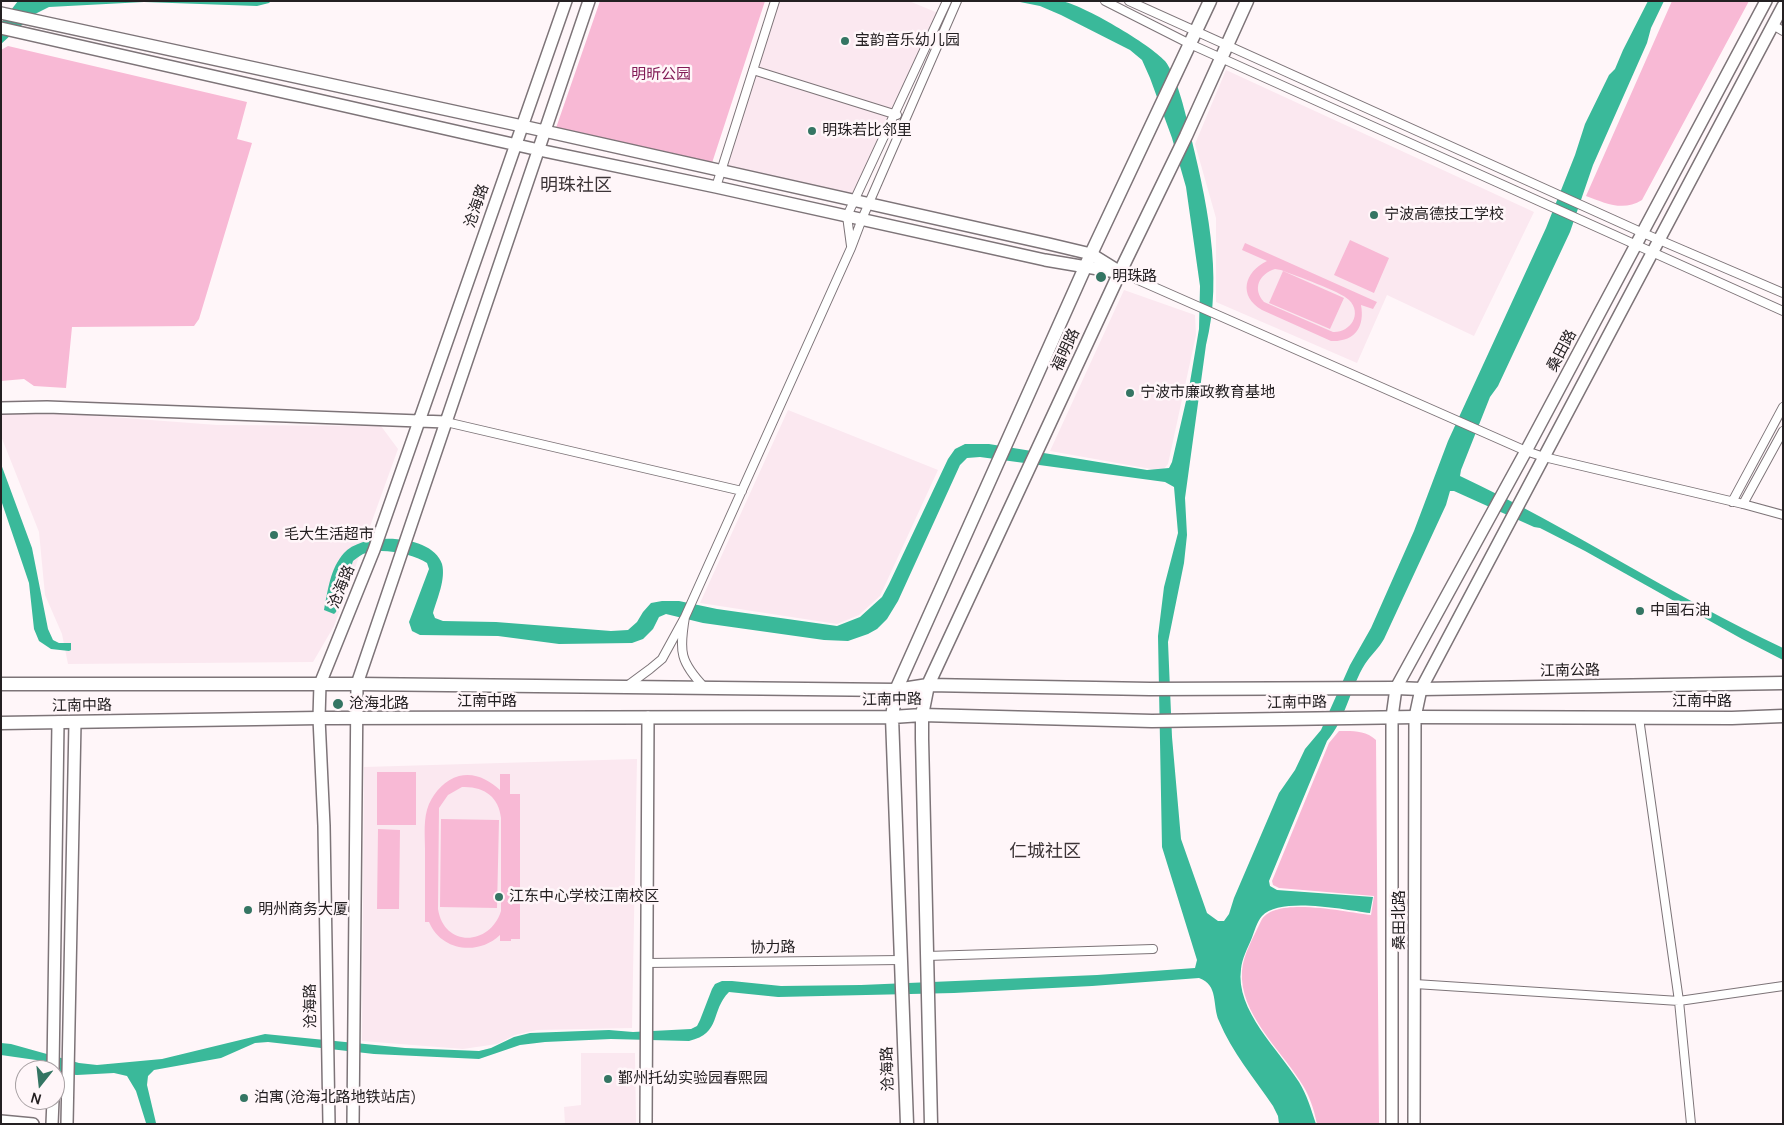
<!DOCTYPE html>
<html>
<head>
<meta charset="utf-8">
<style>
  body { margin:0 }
  #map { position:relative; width:1784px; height:1125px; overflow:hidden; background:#fff6f9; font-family:Manrope,sans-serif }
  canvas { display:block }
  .frame { position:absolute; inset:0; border:2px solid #242022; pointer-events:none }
  .north { position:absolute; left:15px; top:1060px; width:50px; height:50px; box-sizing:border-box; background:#fff6f9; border:1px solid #a7a0a3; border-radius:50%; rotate:196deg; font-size:14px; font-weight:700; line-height:20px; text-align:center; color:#242022 }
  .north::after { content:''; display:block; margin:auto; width:18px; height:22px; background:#347563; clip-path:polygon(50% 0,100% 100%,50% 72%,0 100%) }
</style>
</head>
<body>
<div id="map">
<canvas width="1784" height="1125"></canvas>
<div class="frame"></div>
<div class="north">N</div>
</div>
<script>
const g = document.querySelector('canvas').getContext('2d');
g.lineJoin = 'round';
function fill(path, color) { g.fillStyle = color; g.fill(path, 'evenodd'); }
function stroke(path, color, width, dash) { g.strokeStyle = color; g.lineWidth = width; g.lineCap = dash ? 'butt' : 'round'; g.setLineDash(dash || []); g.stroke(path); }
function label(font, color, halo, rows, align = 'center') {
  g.font = font + ' Manrope,"Noto Sans SC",sans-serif'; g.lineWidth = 5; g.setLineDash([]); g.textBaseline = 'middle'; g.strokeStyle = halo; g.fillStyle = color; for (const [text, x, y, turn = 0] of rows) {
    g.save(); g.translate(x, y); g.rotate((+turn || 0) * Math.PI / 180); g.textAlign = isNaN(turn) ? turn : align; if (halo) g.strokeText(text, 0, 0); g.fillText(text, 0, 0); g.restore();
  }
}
fill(new Path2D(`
  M777,1H909L938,13L894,112L755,68Z
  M1226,70L1534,212L1474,336L1387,295L1357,363L1216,302V218L1195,144Z
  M754,74L891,116L853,196L723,169Z
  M1124,290L1195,315L1196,335L1168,464L1162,471L1050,451Z
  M788,410L938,470L880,596L859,615L837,624L700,603Z
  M32,411L217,425L381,426L398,449L334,626L313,662L68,664L62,634L45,595L39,532L1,436V414Z
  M637,759L632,1028L537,1030L515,1035L497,1044L463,1049L362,1041L364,767Z
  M581,1053H635L636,1124H565L564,1107L581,1105Z`), '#fbe8f0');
fill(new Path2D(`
  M600,1H765L712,163L556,128Z
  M1672,1H1749L1642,200C1623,212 1605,203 1586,196Z
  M8,46L247,102L237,139L252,143L199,319L194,326L72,327L66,388L34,386L24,379L1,381V50Z
  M1350,240L1389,258L1374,293L1334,275Z
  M1245,243L1377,302L1373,309L1361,305C1365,327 1355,342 1331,341L1262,310C1238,296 1244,272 1267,261L1242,250ZM1275,269L1281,270C1296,276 1340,291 1349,300C1363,314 1350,333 1333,332L1264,302C1252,289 1259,274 1275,269Z
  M1283,271L1344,298L1330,329L1269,303Z
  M1339,731C1353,731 1365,730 1376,740L1379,1124H1317C1314,1109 1309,1094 1300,1081C1280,1049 1239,1013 1242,971C1243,955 1254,936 1261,921C1274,895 1348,913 1371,915L1374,896L1279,888L1273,885L1272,881L1329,743Z
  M377,772H416V825H377Z
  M500,774H510V794H520V939H511V941H500V935C478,956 441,951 429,922H425C425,898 425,874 425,849C425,835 423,818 429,804C435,791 445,780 459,776C475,772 489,780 500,790ZM462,787C484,786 499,797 501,818V911C490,946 444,948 438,909L439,808L448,795Z
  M441,819L499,820L497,908L440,907Z
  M378,829L400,830L399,909H377Z`), '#f8b9d5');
fill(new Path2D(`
  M18,1H271L269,3L257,6L144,2L49,7L33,15L1,44V23Z
  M1015,1C1030,1 1046,0 1061,1C1082,4 1151,45 1165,61C1176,75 1185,110 1189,129C1206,198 1224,275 1206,345L1185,498L1187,535L1184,563L1168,642L1172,737L1181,839L1207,913L1218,921H1224L1229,914L1234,898L1279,793L1295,770L1305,749L1321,730L1350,665L1371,628L1414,531L1448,441L1546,228L1575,155L1585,124L1609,75L1615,69L1623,50L1648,1H1664L1651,28L1647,43L1593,165L1570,232L1498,386L1490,397L1461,470L1460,476C1571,528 1672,596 1783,648V660L1742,639L1585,551L1540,528L1534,527L1454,491H1450L1446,505L1384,639C1379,648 1371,655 1365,664C1350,688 1346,719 1327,741L1269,881L1270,886L1277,890L1373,897L1370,913C1346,910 1280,896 1262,916C1257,921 1254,933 1251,940C1247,949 1242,959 1241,969C1235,1010 1279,1050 1299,1082C1307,1095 1311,1109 1316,1124H1279L1278,1116L1273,1106C1254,1078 1232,1052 1219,1021C1212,1005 1219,985 1199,978L1092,986L954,993L778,997L729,992C710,1011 722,1033 689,1041L611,1039L545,1042L520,1045L479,1059L374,1054L268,1042L255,1043L221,1058L154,1070L148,1076L147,1085L156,1123H146L136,1091L127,1076L114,1073L77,1075L64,1074L36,1060L1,1055V1043L11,1044L79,1063L97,1065L162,1059L265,1034L405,1048L479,1051L491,1048L514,1037L530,1033L609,1030L633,1032L691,1029L697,1026L700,1020L712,989L715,984L722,981H732L781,986L861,985L1097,975L1195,968L1197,960L1162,847L1158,636L1164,587L1178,533L1174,487L1165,482L980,457L967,458L960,465L898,601L887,619L877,629L868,634L848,641L824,640L703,623L666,614L659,617L653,629L643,639L632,643L559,644L498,636L420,635L412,631L409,622L429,569L427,563C412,553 380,547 363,554C359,556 356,559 353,561L336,612L334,614L324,610C328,590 330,569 344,553C363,531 433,534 442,564C446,579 437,599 433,613L435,618L443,621L496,622L611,631L628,630L637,622L643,612L651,603L662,601H679L717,609L837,626L860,617L882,597L889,584L948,459L955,449L965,444H989L1147,470L1169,468L1172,462L1189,388L1199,329L1200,286L1186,187L1172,138L1150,78L1142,60L1130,50L1061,15L1040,6Z
  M1,464L32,548L48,629L53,640L59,643H71V650L69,651L51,649L39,641L34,629L29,583L1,500Z`), '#3ab99a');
const street = new Path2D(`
  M1105,1L1190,44L1783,311
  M1129,1L1643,233L1783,293
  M1773,25L1783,31
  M753,70L897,115
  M716,187L775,1
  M851,246L847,216L947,1
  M1120,272L1526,451L1544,457L1743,504L1783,515
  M446,422L742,491
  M1732,502L1783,407
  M1743,504L1783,431
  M685,617L851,248L862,219L957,1
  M627,686L650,669L662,659L685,617C679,652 680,662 705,688
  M1639,718L1679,1001L1691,1124
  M927,956L1153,949
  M647,963L901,960
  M1415,984L1679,1001L1783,986`);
const secondary = new Path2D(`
  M1,13L522,126L1049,244L1091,254L1120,272
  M1,28L539,150L716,187L1045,260L1116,272
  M1,408L47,407L446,422
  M53,1070L58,722
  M1,1121L33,1124
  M52,1124L53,1100
  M67,1124L75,722
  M329,1124L324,826L319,718L320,684L374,550L566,1
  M353,1124L357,684L589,1
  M646,1124L648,717
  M1392,1124V717L1396,688L1526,451L1766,1
  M1414,1124L1415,717L1421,689L1783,6`);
const primary = new Path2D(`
  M1,684H357L896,690L928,685L1150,689L1396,688L1421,689L1783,683
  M1,723L319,718L892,717L922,715L1152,721L1415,717L1732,718L1783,716
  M907,1124L892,717L896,690L1091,254L1210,1
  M931,1124L922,739V715L928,685L1120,272L1186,136L1247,1`);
stroke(street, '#7d7478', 10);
stroke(secondary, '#7d7478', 14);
stroke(primary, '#7d7478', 15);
stroke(street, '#fff', 8);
stroke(secondary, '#fff', 11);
stroke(primary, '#fff', 12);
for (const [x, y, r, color] of [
  [845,41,5,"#347563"],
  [812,131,5,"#347563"],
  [1374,215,5,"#347563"],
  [1101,277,6,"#347563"],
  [1130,393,5,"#347563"],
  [274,535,5,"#347563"],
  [1640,611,5,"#347563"],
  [338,704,6,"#347563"],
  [499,897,5,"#347563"],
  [248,910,5,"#347563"],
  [608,1079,5,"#347563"],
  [244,1098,5,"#347563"]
]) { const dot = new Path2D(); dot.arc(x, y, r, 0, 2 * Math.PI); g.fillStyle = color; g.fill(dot); stroke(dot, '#fff6f9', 2); }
label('15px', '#242022', '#fff6f9', [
  ["宝韵音乐幼儿园",855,41],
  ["明珠若比邻里",822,131],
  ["宁波高德技工学校",1384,215],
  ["明珠路",1112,277],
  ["宁波市廉政教育基地",1140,393],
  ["毛大生活超市",284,535],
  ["中国石油",1650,611],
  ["沧海北路",349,704],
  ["江东中心学校江南校区",509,897],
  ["明州商务大厦",258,910],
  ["鄞州托幼实验园春熙园",618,1079],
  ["泊寓(沧海北路地铁站店)",254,1098]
], 'left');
label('15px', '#821b56', '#fff6f9', [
  ["明昕公园",661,75]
]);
label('15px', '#242022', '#fff6f9', [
  ["沧海路",477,206,-71],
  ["福明路",1066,350,-65],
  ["桑田路",1562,351,-62],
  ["沧海路",342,587,-68],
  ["江南公路",1570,671,-1],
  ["江南中路",892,700,-1],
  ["江南中路",487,702],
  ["江南中路",1702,702],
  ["江南中路",1297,703,-1],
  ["江南中路",82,706,-1],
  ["桑田北路",1400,920,-90],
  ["协力路",773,948,-1],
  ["沧海路",311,1006,-91],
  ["沧海路",888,1069,-92]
]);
label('18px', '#3c3437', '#fff6f9', [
  ["明珠社区",576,186],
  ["仁城社区",1045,852]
]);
</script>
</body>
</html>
